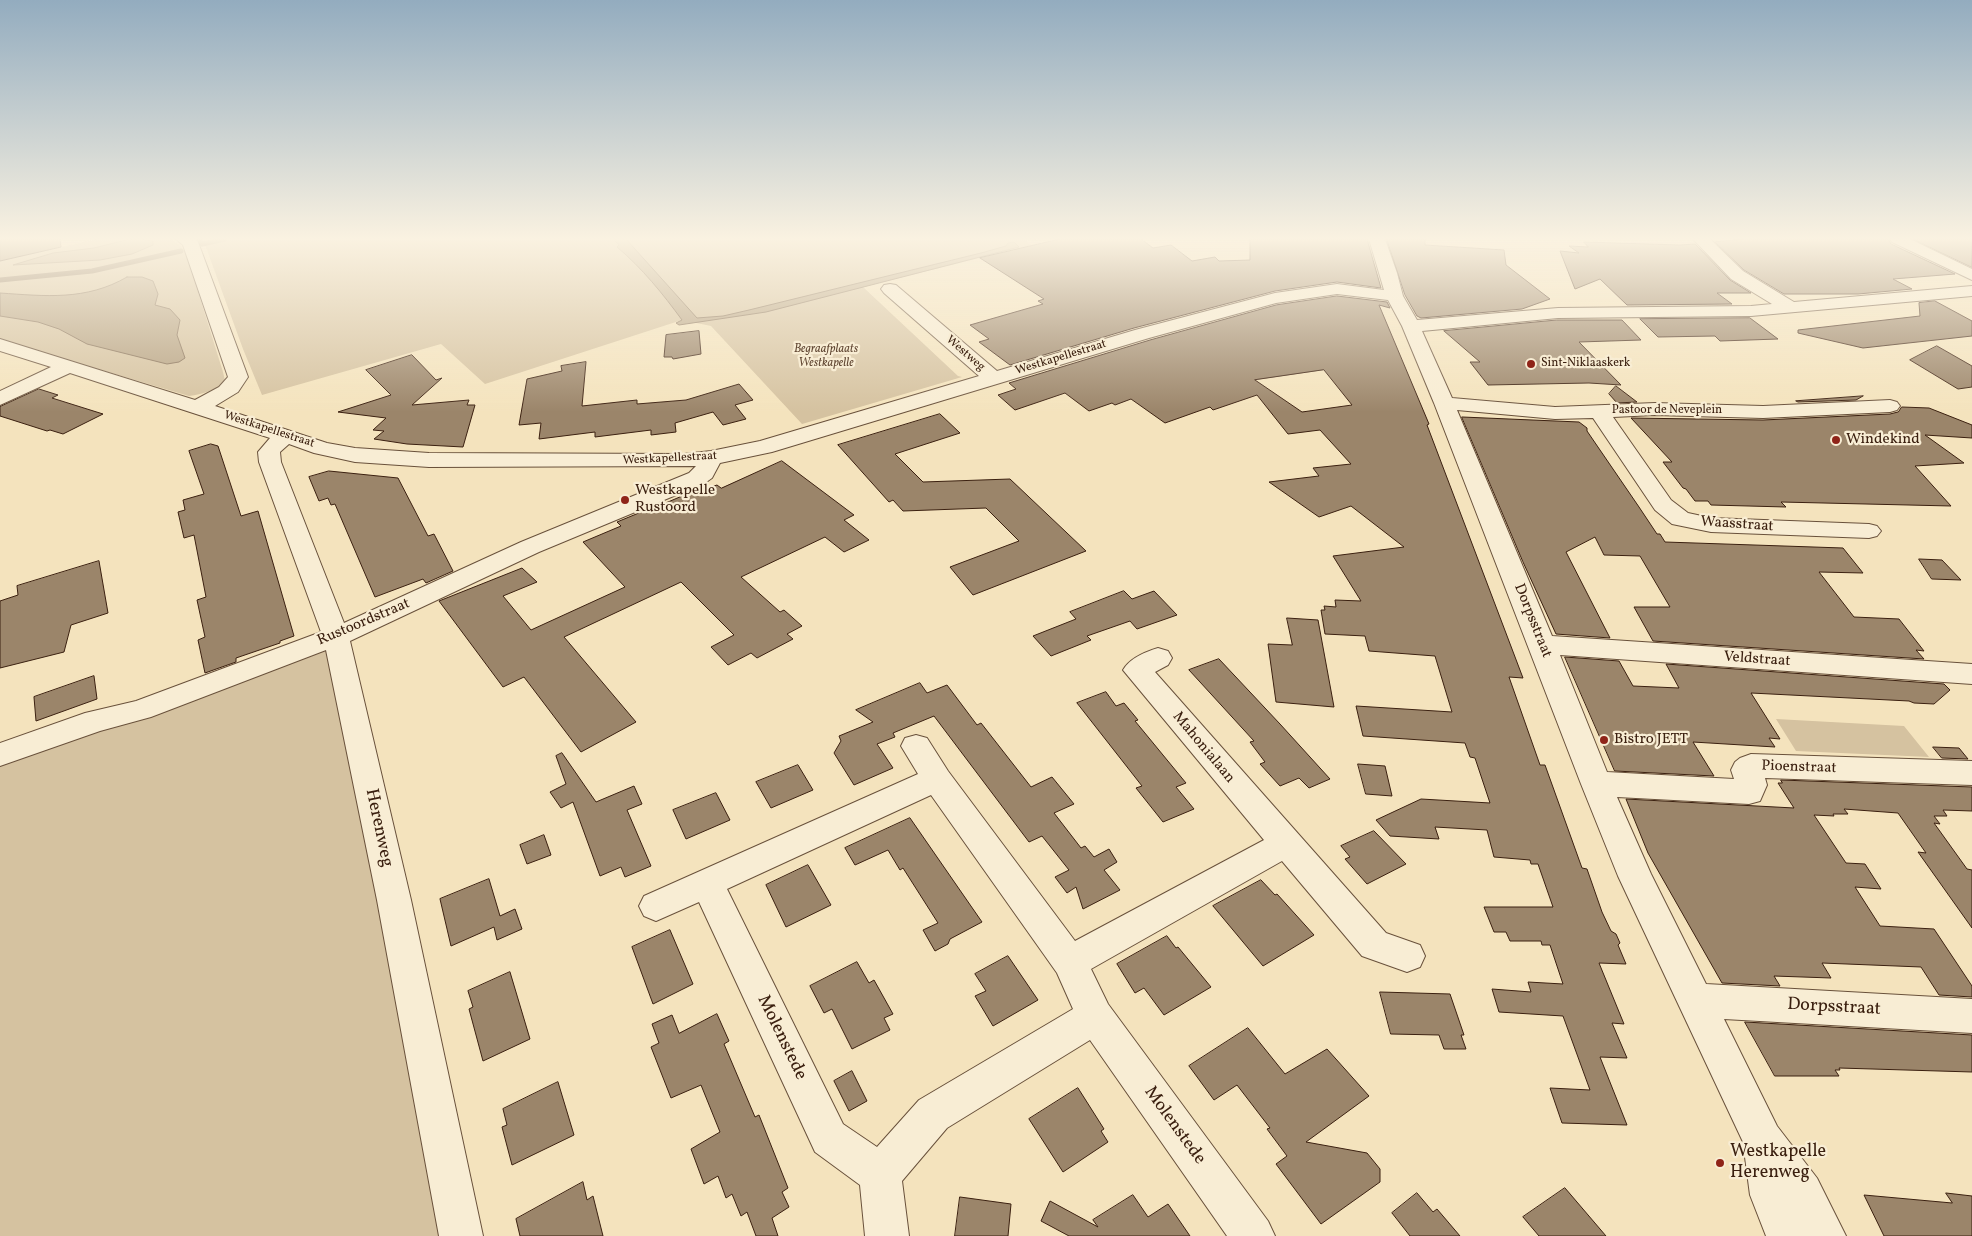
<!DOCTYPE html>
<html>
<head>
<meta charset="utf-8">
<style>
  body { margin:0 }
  canvas { display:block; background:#f4e3bd }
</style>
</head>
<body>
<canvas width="1972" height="1236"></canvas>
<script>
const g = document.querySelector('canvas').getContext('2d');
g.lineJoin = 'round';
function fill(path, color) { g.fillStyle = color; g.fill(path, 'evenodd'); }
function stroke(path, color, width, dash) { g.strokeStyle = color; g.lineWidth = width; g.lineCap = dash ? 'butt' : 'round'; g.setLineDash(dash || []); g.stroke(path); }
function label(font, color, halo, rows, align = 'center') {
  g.font = font + ' Vollkorn,serif'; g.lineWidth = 4.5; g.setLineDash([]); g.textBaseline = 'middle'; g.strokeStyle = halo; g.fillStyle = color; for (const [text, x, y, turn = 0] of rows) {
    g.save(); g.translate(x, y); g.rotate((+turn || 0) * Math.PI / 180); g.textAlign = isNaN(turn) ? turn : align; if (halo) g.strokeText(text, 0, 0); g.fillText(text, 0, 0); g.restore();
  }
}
fill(new Path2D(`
  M97,239H171L181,246L186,253L223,372L225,381C214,391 203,394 189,396L0,340V261Z
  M203,239H1038L1026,241L1031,245L1024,247L863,287L958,376L962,377L802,424L711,326L682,320L485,384L441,344L262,395L243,349Z
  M328,644L448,1236H0V760Z
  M1776,719L1904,726L1929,757L1796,751Z`), '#d5c2a0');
const water = new Path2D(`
  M140,239L153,241V245L132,254L100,260L13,265L53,253L94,248L126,240Z
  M613,239H626L697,318L723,316L749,310L981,253L1006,246L1008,243L1014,242L1019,247L766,312L679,325L676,323L682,320C663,294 642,268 617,247L619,245Z
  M127,277H142L153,281L158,294L155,305L170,309L180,320L177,335L185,358L179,362L167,364L87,344L59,329L38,322L0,316V293C45,296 86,301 127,277Z`);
fill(water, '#b5a182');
stroke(water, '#846d54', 1);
stroke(new Path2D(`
  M198,239L202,244L225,239
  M0,280L92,271L181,251`), '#846d54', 5);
const building = new Path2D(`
  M0,239H60L61,247L0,261Z
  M1060,239H1141L1153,248L1171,245L1192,261L1215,257L1219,261L1250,260V239H1367L1381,288L1337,282L1275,291L1134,328L1010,365L979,342L989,339L970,325L1043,304L1038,301L1044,299L980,258Z
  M1387,239H1425V245L1504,250L1506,265L1550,299L1522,309L1421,318L1417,316L1405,295Z
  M1747,239H1888L1891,244L1955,274L1893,279L1912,289L1858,294H1784L1744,270L1715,242Z
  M1913,239H1972V267Z
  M1584,242L1680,245L1695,244L1730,280L1751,293H1717L1732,304L1627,305L1600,279L1575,289L1560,251L1579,253L1569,246L1588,247Z
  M1337,296L1387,302L1390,308L1379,305L1429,424L1427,425L1523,678L1509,677L1540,765H1545L1582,868L1587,869L1602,912L1611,931L1616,934L1620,943L1618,945L1626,964L1599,963L1624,1024L1612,1023L1627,1058L1600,1057L1627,1125L1562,1123L1550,1088L1590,1090L1563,1016L1499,1012L1492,989L1531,992L1528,982L1563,984L1550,945H1542L1541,941H1510L1506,932H1494L1484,907H1553L1538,864H1531L1530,860L1494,857L1487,830L1435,827L1439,839L1390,836L1376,820L1421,799L1490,803L1475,758L1470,757L1465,743L1363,736L1356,706L1452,712L1435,656L1369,651L1365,636L1325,634L1321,610H1325L1324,606L1336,607L1335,600L1361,601L1333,556L1404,547L1351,506L1319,517L1269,482L1319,476L1313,468L1351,464L1320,430L1288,434L1257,395L1213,410L1210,407L1165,423L1131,399L1115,405L1112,403L1089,411L1065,393L1015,410L998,395L1016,389L1009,383L1150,340L1276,305ZM1324,370L1352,405L1302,412L1255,380Z
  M1935,301L1972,321V336L1863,348L1798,333V330L1920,316L1919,303Z
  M1750,318L1778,339L1720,341L1715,336L1658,337L1640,319Z
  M1557,320H1622L1641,340L1579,342L1621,385L1589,383L1488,385L1470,362H1480L1444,331Z
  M699,331L701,354L673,359L672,357H664L666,335Z
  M1937,346L1972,366V387L1958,389L1910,360Z
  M412,355L436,380L442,378L412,405L469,400L467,405H475L463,447L407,444L374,439L384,431L373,430L386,418L338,412L391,395L366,370Z
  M586,362L582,406L637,400V404L686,400L739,384L753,400L735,405L746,419L723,425L713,412L675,423L676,432L651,435V430L595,437V432L539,439L541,423L519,425L527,379L562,371L561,366Z
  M1616,386L1637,402L1617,403L1609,394Z
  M39,389L58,395L52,398L103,414L63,434L50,430L47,431L0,416V407Z
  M1863,396L1856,400L1798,402L1796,401Z
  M1902,407L1929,408L1972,425V438L1925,435L1964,463L1915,466L1951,506L1781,502L1786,507L1711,505L1708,501H1695L1686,489L1683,488L1663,462H1672L1631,418L1763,420L1890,414L1898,412Z
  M940,414L960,433L895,454L923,482L1010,479L1086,551L973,595L950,567L1019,541L986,508L903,511L893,500L889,502L838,445Z
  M1462,417L1579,422L1587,428V431L1639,507L1657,534H1660L1665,542L1843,548L1863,573L1819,572L1854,617L1899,619L1924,651L1916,650L1924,659L1653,641L1634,607H1670L1640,556L1604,555L1595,537L1566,552L1610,638L1556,634L1523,562Z
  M211,444L218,446L241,516L258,511L294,636L280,641V643L236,658V662L205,673L198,640L205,637L197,600L206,597L194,535L184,538L178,512L185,510L183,500L204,494L189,451Z
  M782,461L854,515L844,520L869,540L844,552L825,537L741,577L780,612L784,610L802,626L787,634L793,639L757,658L751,653L728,665L711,647L734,635L681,582L564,637L636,722L581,752L524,677L503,687L439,601L522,568L537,582L503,596L531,630L625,587L583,542L621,526L617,522L646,510L647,511L703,487L705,489L717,485L721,488Z
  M329,471L398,478L428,536L434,534L453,571L426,583L423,579L375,597L335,504L331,505L328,498L319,501L309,477Z
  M1919,559L1942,560L1961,580L1932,579Z
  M99,561L108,613L71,625L64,652L0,668V601L18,595L17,586Z
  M1124,591L1132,599L1154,591L1177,615L1137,629L1130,621L1087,636L1091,640L1051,656L1033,636L1076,619L1070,612Z
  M1287,618L1318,620L1334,707L1276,702L1268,644L1292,645Z
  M1565,657L1619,661L1633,686L1679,688L1666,664L1944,684L1950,690L1934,704L1914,703L1909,701L1751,693L1780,739L1769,738L1775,747L1693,742L1714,776L1615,771Z
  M1219,659L1280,724L1330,779L1309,788L1299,778L1280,786L1260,764L1265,762L1250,742L1254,741L1189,670Z
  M94,676L97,699L36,721L34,697Z
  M920,683L927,693L947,685L977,725L981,723L1031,787L1052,777L1074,804L1054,813L1081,848L1085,846L1094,857L1109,849L1117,862L1104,870L1120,890L1083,909L1076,887L1067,893L1055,877L1069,870L1042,836L1029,842L934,716L893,733L895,737L877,744L893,768L854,785L834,753L841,741L839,736L873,722L856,710Z
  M1106,692L1116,706L1124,703L1138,720L1135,721L1186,783L1176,787L1194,809L1163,822L1136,788L1142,786L1077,703Z
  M1933,747L1959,748L1968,759L1942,758Z
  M562,753L596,802L634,786L642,804L627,810L651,866L625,877L621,867L600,876L573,802L561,808L550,792L566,784L556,756Z
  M1358,764L1385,766L1392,796L1366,794Z
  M798,765L813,790L771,808L756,782Z
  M1781,780L1972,787V811L1943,810L1947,816H1934L1940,824L1934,823L1967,869L1972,870V928L1918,852L1926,853L1898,813L1844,809L1848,814H1833L1834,816L1814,815L1846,863L1865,864L1881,889L1855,887L1880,926L1934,929L1972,986V997L1939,995L1921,967L1822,963L1831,978L1774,976L1780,986L1722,983L1648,853L1626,799L1794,808L1778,783H1782Z
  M716,793L730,820L686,839L673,810Z
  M910,818L982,922L950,939L948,944L935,951L923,930L938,923L903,868L900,870L888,850L855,865L845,848Z
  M1374,831L1406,864L1367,884L1345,859L1350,857L1341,846Z
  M544,835L551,855L527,864L520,845Z
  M808,865L831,905L786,927L766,885Z
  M489,879L500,916L515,909L522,929L497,940L494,927L451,946L440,899Z
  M1261,880L1275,895L1277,894L1314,935L1263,966L1213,906Z
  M670,930L693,984L653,1004L632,947Z
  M1167,936L1176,948L1178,947L1211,987L1164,1015L1144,988L1135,993L1117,964Z
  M1008,956L1038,1000L993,1026L975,996L986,991L975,974Z
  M857,962L869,983L874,980L893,1014L884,1018L890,1030L852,1049L832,1009L824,1013L810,986Z
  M510,972L530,1039L483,1061L469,1009L473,1007L468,991Z
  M1380,992L1450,994L1464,1035H1461L1466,1049H1444L1439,1035L1391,1034Z
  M717,1014L729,1041L724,1044L755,1117L759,1115L788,1188L782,1192L789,1207L772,1218L778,1236H756L747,1212L741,1216L732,1194L726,1198L718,1176L704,1184L691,1149L720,1132L701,1085L671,1098L651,1047L659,1043L652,1024L672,1015L679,1033Z
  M1745,1022L1972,1035V1072L1839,1068L1840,1070H1835L1839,1076H1775Z
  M1248,1028L1285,1074L1327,1049L1369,1096L1306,1142L1367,1153L1380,1169V1182L1321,1224L1276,1164L1287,1156L1267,1129L1270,1128L1237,1085L1214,1100L1189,1066Z
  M852,1071L867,1101L849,1111L834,1081Z
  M558,1082L574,1135L512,1165L502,1127L507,1125L503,1109Z
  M1078,1088L1104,1129L1101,1131L1108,1142L1063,1172L1029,1119Z
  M583,1182L587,1200L593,1196L603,1236H520L516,1219Z
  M1565,1188L1606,1236H1539L1523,1217Z
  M1417,1193L1433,1212L1437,1209L1460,1236H1410L1392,1213Z
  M1946,1193L1972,1196V1236H1884L1864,1195L1952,1203Z
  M1133,1195L1148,1217L1168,1204L1190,1236H1069L1041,1221L1050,1201L1098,1227L1093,1220Z
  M960,1197L1011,1204L1008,1236H955Z`);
fill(building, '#9b856a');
stroke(building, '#3b2010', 1);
const minor = new Path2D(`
  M176,239H196L198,242L248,377L238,392L215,406L327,443L355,448L429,453L684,454L711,451L760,441L979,376L884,293L881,289L884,285L890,284L896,285L997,371L1135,330L1275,293L1337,284L1384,290L1369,239H1385L1397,273L1403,296L1417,320L1558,308L1751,306L1772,304L1731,279L1693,239H1710L1743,271L1794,302L1972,286V296L1751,316L1558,318L1422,331L1452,398L1555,407L1655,403L1763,406L1890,400L1897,402L1900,406L1897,410L1890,412L1763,418L1655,415L1613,417L1671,500L1688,513L1711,518L1869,524L1877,526L1881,531L1877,536L1869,538L1711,532L1672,524L1655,510L1593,418L1555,419L1457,410L1552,636L1972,664V684L1560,655L1607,772L1734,779L1731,770L1735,762L1740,758L1751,754L1972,761V785L1765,778L1767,785L1760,801L1749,804L1617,797L1651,874L1706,984L1972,999V1033L1724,1019L1777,1126L1817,1178L1846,1236H1766L1750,1195L1743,1142L1618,876L1581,784L1434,403L1402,326L1388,300L1337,294L1276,303L1149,338L772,452L720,463L712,478L705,483L539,552L350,641L411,900L483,1236H439L377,900L326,650L151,717L100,731L0,766V743L85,713L136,701L321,632L259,462L258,452L270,438L70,373L0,405V391L51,367L0,351V339L195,400L219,387L228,377L183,245ZM289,444L314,453L355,462L429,467L696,466L689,473L521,542L344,623L281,462L280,452Z
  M1890,239H1910L1972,269V280L1892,242Z
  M1158,648L1168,651L1172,658L1168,665L1155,672L1386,933L1420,945L1425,956L1420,967L1407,972L1362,956L1282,861L1091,969L1108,1004L1268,1221L1275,1236H1227L1090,1040L947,1128L902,1181L909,1236H865L860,1185L815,1152L699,902L656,921L644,916L639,906L644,896L918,774L901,746L905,738L916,735L927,738L948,771L1075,941L1264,840L1123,670C1130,658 1145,652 1158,648ZM931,795L1057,973L1073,1009L919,1100L877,1147L843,1124L727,889Z`);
stroke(minor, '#69513b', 2);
fill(minor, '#f8edd4');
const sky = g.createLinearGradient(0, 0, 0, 412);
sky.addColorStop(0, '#93acbf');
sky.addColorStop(0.58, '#faf2e1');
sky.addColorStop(1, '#faf2e100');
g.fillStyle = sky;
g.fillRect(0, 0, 1972, 412);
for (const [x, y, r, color] of [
  [1531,364,5,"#8f2418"],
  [1836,440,5,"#8f2418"],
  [625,500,5,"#8f2418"],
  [1604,740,5,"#8f2418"],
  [1720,1163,5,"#8f2418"]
]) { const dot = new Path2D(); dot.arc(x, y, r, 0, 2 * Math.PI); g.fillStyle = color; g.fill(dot); stroke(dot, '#f8edd4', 2); }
label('italic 12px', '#624834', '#f8edd4', [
  ["Begraafplaats",826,350],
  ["Westkapelle",826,364]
]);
label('12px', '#3b2010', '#f8edd4', [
  ["Westweg",965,354,41],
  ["Westkapellestraat",1061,358,-17],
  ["Pastoor de Neveplein",1667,411],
  ["Westkapellestraat",269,430,18],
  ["Westkapellestraat",670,459,-3]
]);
label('12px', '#3b2010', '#f8edd4', [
  ["Sint-Niklaaskerk",1541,364]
], 'left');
label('15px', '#3b2010', '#f8edd4', [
  ["Windekind",1846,440],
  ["Westkapelle",635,491],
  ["Rustoord",635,508],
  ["Bistro JETT",1614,740]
], 'left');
label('15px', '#3b2010', '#f8edd4', [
  ["Waasstraat",1737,525,4],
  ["Dorpsstraat",1532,621,68],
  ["Rustoordstraat",364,623,-23],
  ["Veldstraat",1757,660,4],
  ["Mahonialaan",1203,748,50],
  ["Pioenstraat",1799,768,2]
]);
label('18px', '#3b2010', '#f8edd4', [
  ["Herenweg",378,828,78],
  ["Dorpsstraat",1834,1008,3],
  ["Molenstede",781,1038,64],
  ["Molenstede",1174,1126,54]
]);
label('18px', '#3b2010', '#f8edd4', [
  ["Westkapelle",1730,1153],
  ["Herenweg",1730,1174]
], 'left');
</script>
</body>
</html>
